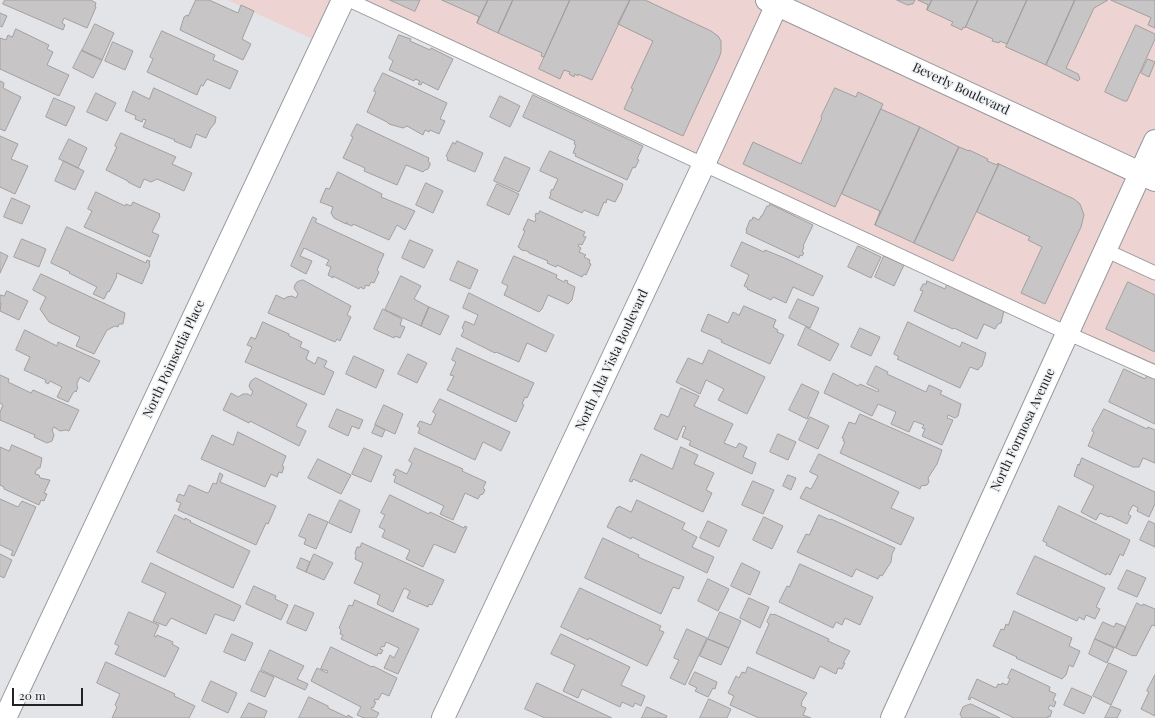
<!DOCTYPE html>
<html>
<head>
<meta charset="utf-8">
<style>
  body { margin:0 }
  #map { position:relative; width:1155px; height:718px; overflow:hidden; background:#e2e4e7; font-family:"Playfair Display",serif }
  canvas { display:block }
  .scale { position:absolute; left:12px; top:688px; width:71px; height:18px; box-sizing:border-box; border:2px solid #222324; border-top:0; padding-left:5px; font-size:12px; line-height:14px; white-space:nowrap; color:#222324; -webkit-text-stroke:3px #eff2f5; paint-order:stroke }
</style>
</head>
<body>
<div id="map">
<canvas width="1155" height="718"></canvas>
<div class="scale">20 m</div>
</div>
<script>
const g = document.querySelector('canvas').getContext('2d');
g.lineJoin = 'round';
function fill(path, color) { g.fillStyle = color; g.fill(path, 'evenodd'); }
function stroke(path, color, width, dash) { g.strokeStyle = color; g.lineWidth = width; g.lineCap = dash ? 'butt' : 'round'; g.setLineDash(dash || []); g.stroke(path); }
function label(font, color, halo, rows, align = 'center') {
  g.font = font + ' "Playfair Display",serif'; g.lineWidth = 3; g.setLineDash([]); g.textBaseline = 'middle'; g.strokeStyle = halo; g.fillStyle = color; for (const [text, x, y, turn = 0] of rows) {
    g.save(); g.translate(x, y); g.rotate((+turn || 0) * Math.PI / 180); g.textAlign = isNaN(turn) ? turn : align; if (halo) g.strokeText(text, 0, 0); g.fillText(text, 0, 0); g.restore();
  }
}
fill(new Path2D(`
  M227,0H1155V377L336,2L317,41Z`), '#eed3d3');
const building = new Path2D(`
  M5,0H91L96,3L95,6L96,7L87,28L64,18L62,23L65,25L63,30L3,4Z
  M196,0H209L238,13L241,5L254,11L242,39L251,44L243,60L180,30L184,17L187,15L188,16Z
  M390,0H420L415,11Z
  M442,0H488L477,23L479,17Z
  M488,0H513L498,33L477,23Z
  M513,0H570L544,57L541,56L542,53L498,33Z
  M570,0H630L592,80L578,74V76L575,74L574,77L569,74L570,72L564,70L560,79L539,69Z
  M630,0H645L711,31L718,36L721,41V52L719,58L683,136L624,109L633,89L631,88L653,41L618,24Z
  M897,0H915L913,4H911L908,5Z
  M918,0H932L927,10L928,5Z
  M932,0H978L965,28L963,27L962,30L951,25L953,22L927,10Z
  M978,0H1027L1007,44L1000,41L999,43L992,41L993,39L966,27Z
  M1027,0H1075L1046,65L1006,47Z
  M1075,0H1108L1094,8L1066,68L1078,74L1080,79L1078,81L1046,65Z
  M1111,0H1155V28L1148,25L1151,18Z
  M0,13L7,16L2,27L0,26Z
  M95,24L114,33L102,60L82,51Z
  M1136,25L1155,34V39L1127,101H1124L1105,92Z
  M16,29L49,45L47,49L53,52L47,65L69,75L59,96L0,69V38L6,40L8,35L12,37Z
  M162,31L215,55L213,60L238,71L230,89L207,79L203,86L201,85L197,95L147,72L153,59L150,57Z
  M399,35L411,39L410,41L430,50L431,48L453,59L438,90L422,82L421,85L418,84L420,81L415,79L414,81L389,70L393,61L389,58Z
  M113,42L133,51L125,70L105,61Z
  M82,50L102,60L93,78L73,68Z
  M1148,59L1155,62L1149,77L1141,73Z
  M383,73L447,103L440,119L445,121L439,134L430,130L429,132L425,130L423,135L407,126L403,128L389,124L387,122L367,112L376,92L374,91Z
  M0,81L4,83L3,88L21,97L5,131L0,129Z
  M154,88L216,117L215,123L210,129L206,138L196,134L191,148L174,141L175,140L143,127L146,120L143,119L142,122L135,119L136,116L125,111L133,91L149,99Z
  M835,88L856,97L858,92L883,104L835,207L743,164L753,142L801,164L822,118L821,117Z
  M96,93L116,103L107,121L87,112Z
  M533,95L643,146L637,159L639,160L635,168L633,167L627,180L575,156L576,154L573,153L576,145L574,144L575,141L523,117Z
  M500,96L520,106L510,127L490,117Z
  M54,98L75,107L66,126L46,117Z
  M881,109L920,127L875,225L880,211L842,194Z
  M357,124L429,158L428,161L430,163V165L428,169L425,170L423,172L406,165L397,185L364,171L365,168L343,158L353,137L351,136Z
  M920,127L959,147L914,243L875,225Z
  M121,133L176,157L172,164L192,173L184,191L157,179L151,182L144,179L140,188L128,182V181L106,170L117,147L115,146Z
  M0,136L18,144L11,159L28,166L15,194L0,187Z
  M69,139L87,148L78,168L59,159Z
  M457,141L483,153L475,172L447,160L448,158L446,156L453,142L455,144Z
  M959,147L969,151V150L988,159L987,161L997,165L998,163L999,164L953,261L914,243Z
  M550,151L623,184L621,191L615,202L607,199L606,203L604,202L598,216L584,210L582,213L549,198L551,194L550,193L552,189L553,190L558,179L540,171Z
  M505,157L530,168L519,192L494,181Z
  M64,161L84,171L75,190L55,181Z
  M999,164L1074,199L1080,204L1084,215L1081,227L1045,304L1021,293L1042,247L1028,240L1030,237L977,212Z
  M338,172L382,194L381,197L415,211L405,230L397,225L389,240L353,224L352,226L347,224V222L346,224L334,218L331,213L333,207L320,202L326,188L329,189Z
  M426,183L443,191L433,213L416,205Z
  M497,184L519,194L509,215L487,205Z
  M96,192L125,206L126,204L131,206L133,202L160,214L159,215L160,216L152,232L159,235L150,257L84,227L92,211L88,209Z
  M12,198L30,206L22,224L4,217Z
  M770,204L813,225L803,246L804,247L802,252L804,253L802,256L800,255L799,258L746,233L747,230H746L750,220H752L753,217L759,220L761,216H762L767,206H769Z
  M540,211L585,232L583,236L586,237L582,245L579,244L578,246L581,248L579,252L586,255L584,257L590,260L589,263L591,264L586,275L584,274L582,277L557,265L556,267L547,263L548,261L529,253V252L524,250V251L520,249V248L518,247L525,231L523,230L528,219L535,222L536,218L535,217L536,213L538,214Z
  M313,217L317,219L315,222L384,254L377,270L379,272L374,283L371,282L369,286L366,285L364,289L360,287L359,289L333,276V278L328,275L331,267L326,265L329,260L304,248L300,256L312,261L306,274L291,266Z
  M67,227L146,263L147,260L150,261L149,264L150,265L142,284L117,273L116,275L117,276L109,292L108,291L104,299L93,294L97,287L69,273L70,272L51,263Z
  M22,239L46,249L39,267L14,257Z
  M410,240L433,250L424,268L402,258Z
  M742,242L764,252L765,250L787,259L823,276L813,296L793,287L786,303L773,297L771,300L747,289L748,288L744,286L749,275L731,266Z
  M858,246L881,257L871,278L848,267Z
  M0,252L8,256L0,273Z
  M514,256L557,275L556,278L564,282L565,280L568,281L567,283L575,287L572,300L568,304L548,295L542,309L539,312L504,295L508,286L502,283Z
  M884,256L904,265L894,286L875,277Z
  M458,261L478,270L470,289L450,280Z
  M41,274L125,313L123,324H119L118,327L115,326L107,330L94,354L76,346L80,337L49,322L40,309L46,297L33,290Z
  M401,276L421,286L414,299L429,307L421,326L385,310Z
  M303,280L351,306L347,315L351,317L340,341L337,339L335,342L268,313L276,295L284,299L287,297L292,296L296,298L298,294L294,288L295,285L297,282Z
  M927,281L945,289L947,284L985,303V302L1004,311L1001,323L998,324L995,329L984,324L977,339L954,328L953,329L914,311L923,291L920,290L923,284H926Z
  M1128,282L1155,295V352L1106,329Z
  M7,291L28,301L19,320L0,311L1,303H0V295L4,296Z
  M469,293L554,335L546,352L527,343L519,362L496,352L495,353L461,336L464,330L462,328L465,321L474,325L478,315L463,308Z
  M798,299L819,308L810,328L789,318Z
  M744,306L776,320L773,327L778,330L777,332L784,335L770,364L721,342L722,340L701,331L708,314L728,323L733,312L739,315Z
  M429,307L449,316L440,335L421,326Z
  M383,309L402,319L400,325L405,327L400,338L395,336L394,338L374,329Z
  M263,322L289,334V336L302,342L300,347L309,351L306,359L315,364L318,357L327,361L324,367L334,372L324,395L245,362L252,347L247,345L251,337L255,339Z
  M908,322L960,347L962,342L986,353L982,366L979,368L978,370L970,367L960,388L897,359L899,357L894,354Z
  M806,327L839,344L830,361L798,345Z
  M860,328L880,337L871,356L851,347Z
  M25,330L57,346L58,342L100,361L89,382L80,377L77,383V386L78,387L76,392L75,391L73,393L68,402L57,397L62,387L50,381L48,384L45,382L46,380L24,370L30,357L16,350Z
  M457,348L534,383L527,398L525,397L522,404L524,405L516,422L447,390L454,376L450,375L456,362L452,360Z
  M709,350L765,377L747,414L718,400L724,389L706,380L700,394L676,382L688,358L702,364Z
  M408,354L427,363L417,383L398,374Z
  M354,356L384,370L376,388L346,374Z
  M876,366L888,372L887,374L926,392L929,385L942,391L940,394L961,404L958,416L955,418L948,415L947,418L953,420L942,445L922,436L925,429L922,428L924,425L914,421L909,432L891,424L896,412L878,404L872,416L824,393L833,373L858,386L860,384L878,392L879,390L867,384Z
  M1124,369L1145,379L1147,375L1155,379V424L1109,402Z
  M0,375L9,379L8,382L31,393L33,390L79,410L69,431L66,430L60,431L54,427L52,430L54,435L52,441L47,443L34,437L35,435L0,420V412L3,405L0,403Z
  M256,378L307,404L296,426L306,431L299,446L250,421L249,423L223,410L231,393L238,397L243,394H248L251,396L253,391L251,390L249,386L251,381Z
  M802,384L819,392L807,419L789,410Z
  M681,388L699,396L694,406L733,424L724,443L736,448L739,443L747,447L743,457L756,463L752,474L689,445L691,441L682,437L686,427L683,426L677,440L654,429L661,414L668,417Z
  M440,399L510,432L501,451L483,442L475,460L418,433L420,428L417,426L420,421L431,425L436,414L433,412Z
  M384,405L403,414L395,434L375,425Z
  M337,409L363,420L359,429L352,426L348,436L329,427Z
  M1104,409L1147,429L1148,427L1155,430V463L1143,458L1139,467H1133L1088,446L1094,432L1092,431Z
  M860,414L942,450L937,464L928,478L929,482L927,485L921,486L920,489L840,453L845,442L843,441L844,439L842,438L849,422L855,424Z
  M810,417L829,426L818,449L799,440Z
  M376,425L385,430L382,437L372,433Z
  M238,432L286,456L282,466L284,467L282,473L279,472L277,477L271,474L265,487L201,459L212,435L233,445Z
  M778,434L796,442L788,460L770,452Z
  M12,445L42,458L40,468H38L37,470H36L35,474L39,475L40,478L50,480L44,493L47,494L44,501L41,500L39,505L4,489V487L0,485V447L9,451Z
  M681,447L698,455L694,464L714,473L706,490L712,493L703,512L633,479L632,482L629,481L641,454L672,469Z
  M364,448L382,456L371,482L352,474Z
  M415,448L463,469L462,471L486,482L483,488L485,490L483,494L480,495L478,499L465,493L453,520L440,514L444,506L394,482L396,476L393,475L396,469L407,474L412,463L409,461Z
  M819,454L899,492L891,508L914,518L901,545L800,498L806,487L811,489L818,476L810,472Z
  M1082,458L1155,492V504L1149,517L1137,511L1138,508L1133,505L1128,514L1131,516L1127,524L1110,516L1109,517L1100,513L1096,520L1081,512L1094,486L1074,476L1078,464L1079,465Z
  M318,459L351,475L341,494L308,478Z
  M220,473L223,475L220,482L276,506L268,524L266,523L256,545L178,510L181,503L176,501L179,494L184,496L189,485L207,493L209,492L213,483L216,484Z
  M788,475L796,478L791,490L783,486Z
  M753,481L774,490L763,514L742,505Z
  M390,495L429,514L430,512L464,528L465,526L467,527L455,553L434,544L423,567L406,559L410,550L382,537L385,530L379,527L385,515L381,513Z
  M0,499L18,507L22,501L36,507L14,556L11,555L13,551L0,545Z
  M340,500L360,510L351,533L329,523Z
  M637,500L685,523L682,529L697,537L692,547L714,557L707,573L632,537L631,539L607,527L617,507L618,508L619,506L631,512Z
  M1059,506L1130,540L1123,556L1120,554L1110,575L1107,573L1106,575L1046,545L1047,543L1043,541Z
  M309,514L328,522L316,549L304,544L306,539L299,536Z
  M175,515L185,520V518L191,521L190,522L250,551L233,588L157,552Z
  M819,515L830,520L831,519L895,548L892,554L891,562L882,576L880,575L878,579L856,569L852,577L797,552L806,534L809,535Z
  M764,517L783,526L772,549L753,540Z
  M708,521L727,530L719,547L700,538Z
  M1149,521L1155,524V547L1140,540Z
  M603,538L639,555L638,557L684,577L679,589L673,587L661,614L585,578Z
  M362,543L444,580L432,605L429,604L428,607L407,598L410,591L404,588L393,612L377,604L380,595L354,583L363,563L355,559L356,556L355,553L357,547H360Z
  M0,554L12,560L4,578L0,576Z
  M314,554L333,563L324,580L306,572Z
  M1035,556L1105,588L1096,607L1100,609L1095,619L1086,615L1084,620L1079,617L1077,621L1017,594Z
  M301,558L310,562L306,572L297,568Z
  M151,563L241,606L234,621L215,614L206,634L171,618L166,626L153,621L166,593L142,582Z
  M742,563L760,572L750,595L731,586Z
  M800,564L873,597L860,625L845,618L842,625L836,622L833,628L779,602L787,586L789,587Z
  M1127,570L1146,578L1137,597L1118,589Z
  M708,579L729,589L718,611L698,601Z
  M254,586L276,596L275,599L288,605L281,620L246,604Z
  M580,588L661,626L659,630L664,632L647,666L589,638L588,640L561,627Z
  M749,598L769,607L760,628L740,618Z
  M355,600L419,629L398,674L384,668L390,655L394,658L399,648L386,642L384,647L382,646L380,649L383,650L381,654L378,653L377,656L341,639L343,635L340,634L341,630L339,628L349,605L352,606Z
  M1137,603L1142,606L1143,604L1155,609V626L1152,625L1136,656L1134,655L1133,656L1116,648Z
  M295,605L314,613L306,631L287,623Z
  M1014,611L1072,638L1069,646L1080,651L1073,667L1069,665L1066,675L1062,679L1016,658L1017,657L993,646L1001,629L1004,630L1006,624L1008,625Z
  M129,612L159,625L154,636L156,637L157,635L173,642L172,644L179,648L165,677L115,654L119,646L115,644Z
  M720,612L741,621L729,648L708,639Z
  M771,614L773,615L774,614L829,639L828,641L850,651L843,663H845L842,669L838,668L836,674L820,666L814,679L756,653L769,624L767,622Z
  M1103,622L1114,627L1116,623L1126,627L1116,648L1095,639Z
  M687,629L707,638L685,685L670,678L679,660L674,658Z
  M232,634L253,643L245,661L224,652Z
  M561,634L630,667L621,685L645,696L641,706L635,703L633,707L622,702L620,707L582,689L578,698L563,691L575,665L551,654Z
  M708,639L729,648L721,665L700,656Z
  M1095,639L1114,648L1107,663L1089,654Z
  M331,647L372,667L373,666L397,678L389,696L382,693L378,700L375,699L374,702H376L373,708L372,707L371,709L379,713L376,718H364L357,715L361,707L311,681L317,668L327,673L328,671L321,669Z
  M270,650L304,666L297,679L308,684L305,690L261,670Z
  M106,662L175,694L174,696L195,706L189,718H112L117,707L115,705L120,694L97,683Z
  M1109,663L1127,671L1111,705L1093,696Z
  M748,667L807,693L801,703H802L801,706L806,708L803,715L811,718H759L730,705L734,696L728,693L736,676L739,678L742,672L745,673Z
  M1012,669L1050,687L1049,691L1056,694L1053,700L1056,702L1054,707L1050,705L1048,709L1052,711L1050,717L1048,716V718H1014L971,697L970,700L968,699L977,679L996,688L998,684L1001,685L1002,683L1007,685L1010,679L1008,678Z
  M260,671L274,677L265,697L251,691Z
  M695,672L717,682L715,689L713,688L708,697L695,691L697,688L689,684Z
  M1155,675V716L1141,709L1149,692L1147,691Z
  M211,681L237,693L228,713L202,701Z
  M537,683L612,718H545L525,709Z
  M1072,688L1092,697L1084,714L1064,705Z
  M309,697L328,706V708L347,717L348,715L353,718H299Z
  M709,699L731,709L727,718H700Z
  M249,703L267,711L264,718H241Z
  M971,704L1000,718H962L960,714L963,707Z
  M1111,706L1121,710L1117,718H1105Z
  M647,707L667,716L666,718H642Z`);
fill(building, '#c8c5c7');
stroke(building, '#a29fa0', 1);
const lane = new Path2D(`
  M349,0L1067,333L1155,372
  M1105,250L1155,273`);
const street = new Path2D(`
  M5,718L343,0
  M443,718L704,164L779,0
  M892,718L1155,141`);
const secondary = new Path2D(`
  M767,0L1155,180`);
stroke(lane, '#97999c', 15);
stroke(street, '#97999c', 24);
stroke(secondary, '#97999c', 24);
stroke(lane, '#fff', 13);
stroke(street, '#fff', 22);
stroke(secondary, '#fff', 22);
label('13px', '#222324', '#eff2f5', [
  ["Beverly Boulevard",961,89,25],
  ["North Poinsettia Place",174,359,-65],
  ["North Alta Vista Boulevard",612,360,-65],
  ["North Formosa Avenue",1023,430,-65]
]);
</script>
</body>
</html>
